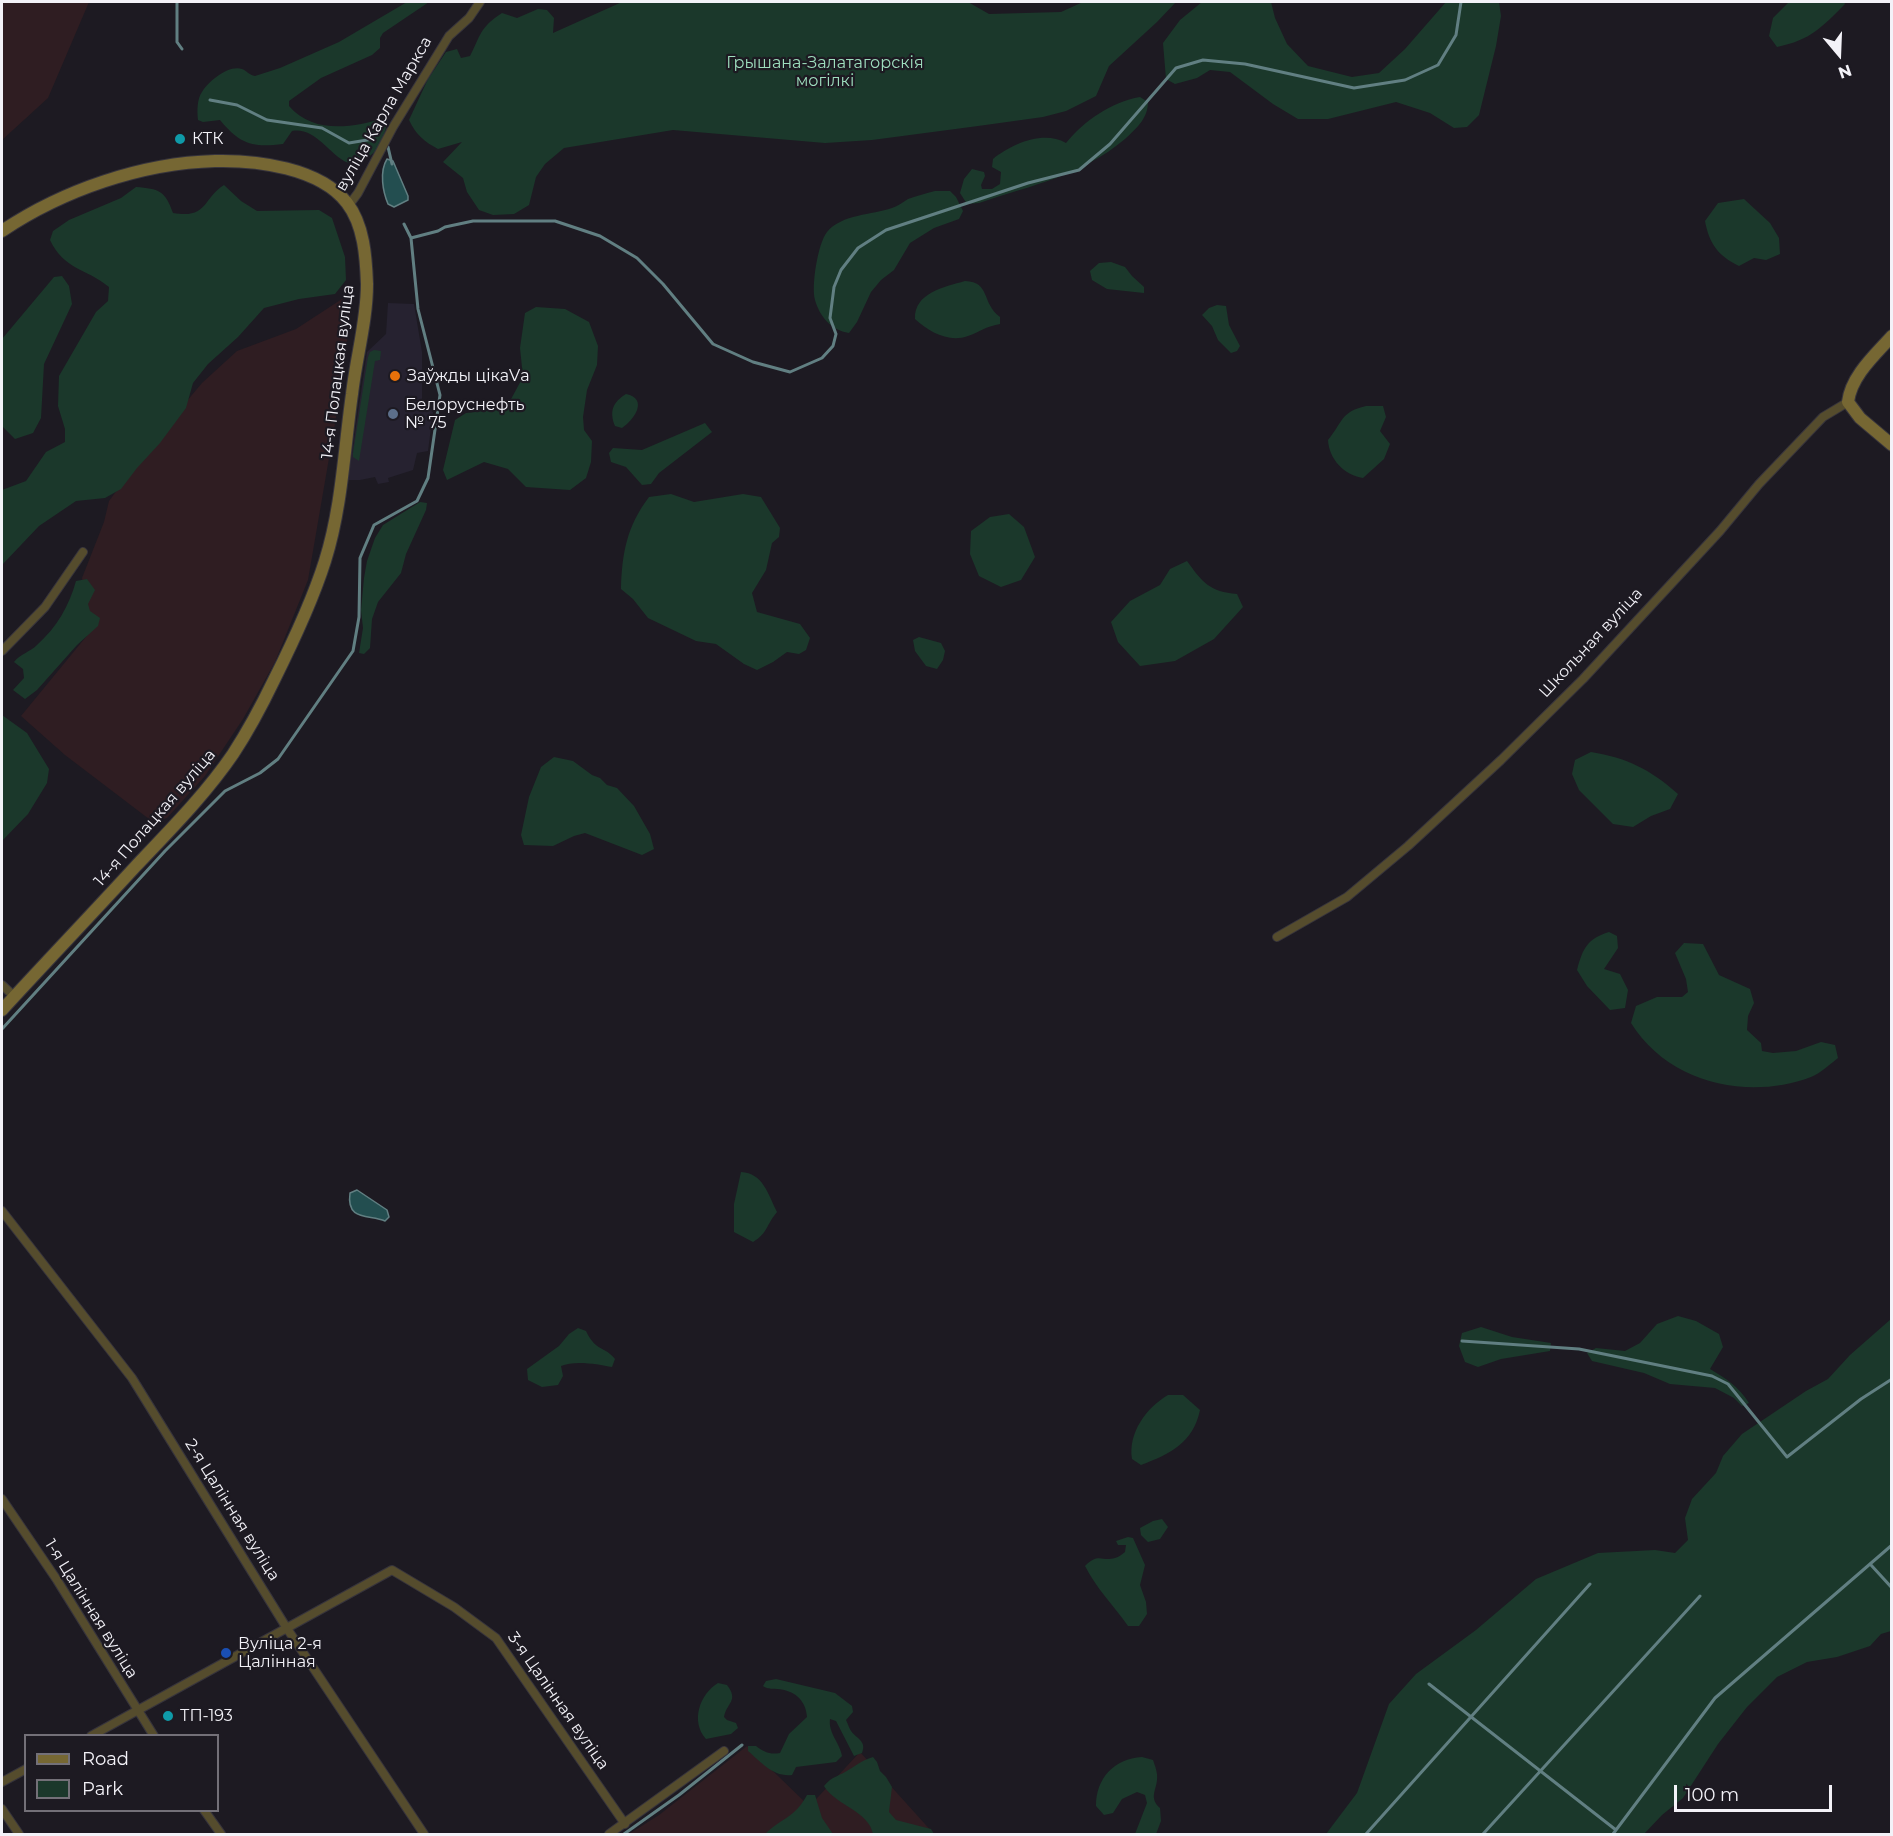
<!DOCTYPE html>
<html>
<head>
<meta charset="utf-8">
<style>
  body { margin:0 }
  #map { position:relative; width:1893px; height:1836px; overflow:hidden; background:#1d1a22; font-family:Montserrat,sans-serif }
  canvas { display:block }
  .frame { position:absolute; inset:0; border:3px solid #f3f2f8; pointer-events:none }
  .legend { position:absolute; left:24px; top:1734px; width:195px; height:78px; box-sizing:border-box; background:#1d1a22; border:2px solid #737078; margin:0; padding:8px 10px; list-style:none; font-size:18px; color:#f3f2f8 }
  .legend li { display:flex; align-items:center; gap:12px; height:30px }
  .legend b { width:30px; border:2px solid #737078 }
  .north { position:absolute; left:1809px; top:24px; width:60px; height:60px; -webkit-text-stroke:4px #1d1a22; paint-order:stroke; rotate:161deg; font-size:16px; font-weight:700; line-height:24px; text-align:center; color:#f3f2f8 }
  .north::after { content:''; display:block; margin:auto; width:21px; height:27px; background:#f3f2f8; clip-path:polygon(50% 0,100% 100%,50% 72%,0 100%) }
  .scale { position:absolute; left:1674px; top:1785px; width:158px; height:27px; box-sizing:border-box; border:3px solid #f3f2f8; border-top:0; padding-left:8px; font-size:18px; line-height:21px; white-space:nowrap; color:#f3f2f8; -webkit-text-stroke:4px #1d1a22; paint-order:stroke }
</style>
</head>
<body>
<div id="map">
<canvas width="1893" height="1836"></canvas>
<div class="frame"></div>
<ul class="legend">
<li><b style="height:8px;background:#766733"></b>Road</li>
<li><b style="height:16px;background:#1b382b"></b>Park</li>
</ul>
<div class="north">N</div>
<div class="scale">100 m</div>
</div>
<script>
const g = document.querySelector('canvas').getContext('2d');
g.lineJoin = 'round';
function fill(path, color) { g.fillStyle = color; g.fill(path, 'evenodd'); }
function stroke(path, color, width, dash) { g.strokeStyle = color; g.lineWidth = width; g.lineCap = dash ? 'butt' : 'round'; g.setLineDash(dash || []); g.stroke(path); }
function label(font, color, halo, rows, align = 'center') {
  g.font = font + ' Montserrat,sans-serif'; g.lineWidth = 4.5; g.setLineDash([]); g.textBaseline = 'middle'; g.strokeStyle = halo; g.fillStyle = color; for (const [text, x, y, turn = 0] of rows) {
    g.save(); g.translate(x, y); g.rotate((+turn || 0) * Math.PI / 180); g.textAlign = isNaN(turn) ? turn : align; if (halo) g.strokeText(text, 0, 0); g.fillText(text, 0, 0); g.restore();
  }
}
fill(new Path2D(`
  M388,303L414,304L422,352V403L434,405L428,451L417,453L413,470L388,478L389,482L378,484L375,477L360,480H348L367,352L386,334Z`), '#262230');
fill(new Path2D(`
  M2,2H89L48,98L2,140Z
  M342,299L351,307L343,377L308,580L275,662L243,719L205,776L167,818L157,821L149,819L65,755L21,716L90,632L82,578L104,522L109,501L150,445L202,383L237,351L296,329Z
  M747,1746L808,1805L778,1834H629L659,1815Z
  M860,1752L934,1834H780L805,1811Z`), '#2f1d22');
fill(new Path2D(`
  M407,2H429L383,33L380,38V48L372,55L321,78L289,101V106C313,134 352,128 384,118L387,122C384,140 377,157 358,161C353,162 349,164 344,161C327,151 314,127 292,131L283,144C252,148 240,144 220,120L203,122L198,120C197,111 197,99 202,92C209,81 228,65 242,69C247,71 249,75 255,76L280,68L339,42Z
  M622,2H968L989,14L1061,12L1083,2H1176L1157,22L1109,66L1096,96L1066,111L1043,117L978,126L872,140L825,143L673,130L564,148L545,164L536,177L529,205L514,214L493,215L479,210L467,192L463,178L443,162L462,142L438,149C425,142 416,135 409,120L428,79L446,52L457,49L461,58L470,56C481,35 479,28 502,13L517,18L538,9L547,10L554,18L553,33Z
  M1202,2H1271L1275,18L1287,44L1308,66L1352,77L1379,73L1405,49L1446,2H1499L1501,16L1496,46L1479,115L1467,127L1454,128L1430,113L1396,102L1328,119H1298L1273,104L1230,72L1210,70L1197,78L1175,84L1166,79L1163,43L1180,20Z
  M1789,2H1844L1845,4C1822,27 1811,40 1777,47L1769,36L1773,18Z
  M1140,97L1148,102C1148,118 1137,128 1125,139C1081,176 1032,185 979,203L967,204L960,193L964,179L972,169L984,172L985,176L981,185L982,189H992L1000,184L1001,172L992,167L993,159C1012,144 1043,130 1066,143C1084,121 1111,102 1140,97Z
  M224,185L241,201L257,211L319,210L332,218L345,257L346,280L335,294L299,299L264,308L238,337L208,364L193,383L186,408L160,443L137,468L121,489L105,498L76,501L39,526L2,565V490L26,481L46,452L65,442V429L58,406L59,376L96,312L108,301L109,287C86,268 64,270 50,240L53,231L69,220L121,198L136,187C159,189 165,190 173,213C208,219 202,199 224,185Z
  M935,191H950L956,197L963,211L959,219L934,228L910,243L894,270L881,280L871,292L857,322L849,333C831,330 820,317 815,300C811,286 818,243 827,232C842,214 872,215 892,208C898,206 903,202 908,199C917,196 926,193 935,191Z
  M1744,199L1770,223L1779,238L1780,254L1766,260L1754,258L1739,266C1718,256 1709,243 1705,221L1718,203Z
  M1111,262L1125,267L1132,276L1144,287V293L1107,289L1092,280L1090,271L1099,263Z
  M62,276L69,286L72,304L44,364L41,418L33,433L15,439L2,426V339L54,277Z
  M965,281C991,282 981,303 1000,317V324C984,327 982,331 968,336C949,343 929,332 915,319C914,293 944,287 965,281Z
  M1217,305L1226,306L1229,325L1240,346L1237,351L1231,353L1218,340L1212,326L1202,315L1209,308Z
  M536,307L565,309L589,322L598,346L597,365L587,390L583,417L584,430L592,441L591,462L586,478L570,490L526,487L508,469L484,462L447,480L443,470L455,420L466,413L495,410L510,401L523,377L520,348L525,313Z
  M374,350L381,351L380,360L375,361L359,461L353,457V453L368,357L370,352Z
  M626,394C649,399 634,420 622,428L615,426C609,411 613,402 626,394Z
  M1366,406H1383L1386,417L1380,431L1390,444L1384,459L1363,478C1344,475 1329,459 1328,440C1343,422 1340,412 1366,406Z
  M705,423L712,432L659,473L651,484L642,485L626,467L611,462L609,453L613,448L642,450Z
  M671,494L694,502L743,494L761,497L780,528L779,537L772,543L766,570L752,593L757,612L800,624L810,638L806,650L799,654L787,652L773,662L757,670L744,664L716,644L696,641L648,618L633,599L621,589C622,553 627,526 649,497Z
  M420,502L427,503L426,510L406,554L401,573L378,602L372,619L370,648L364,654L359,653L363,628L361,610L364,578L367,561L375,538L383,525Z
  M1009,514L1024,527L1035,557L1021,580L1001,587L979,576L970,554L971,531L990,517Z
  M1187,561C1202,582 1210,592 1237,594L1243,607L1214,639L1175,661L1140,666L1118,642L1111,622L1130,601L1160,585L1170,569Z
  M87,579L95,590L88,604L90,611L100,618L98,626L77,645L37,690L25,699L13,690L24,678L23,669L14,662C20,654 30,652 37,645C57,627 69,606 76,581Z
  M919,637L941,643L945,651L943,660L937,669L926,666L915,651L913,640Z
  M2,715L27,733L49,769L47,783L28,814L2,841Z
  M1591,752C1627,758 1650,769 1678,794L1670,809L1651,816L1633,827L1613,824L1579,790L1572,774L1575,760Z
  M554,757L573,761L592,775L600,778L607,785L617,788L634,806L650,834L654,849L642,855L585,833L574,836L553,846L524,845L521,835L529,797L541,767Z
  M1609,932L1617,936L1618,948L1604,969L1620,974L1628,990L1625,1008L1610,1010L1587,986L1577,970C1583,948 1587,939 1609,932Z
  M1684,943L1703,944L1719,975L1750,989L1754,1003L1748,1016L1747,1030L1761,1043L1762,1051L1773,1053L1796,1051L1821,1042L1835,1045L1838,1058C1830,1064 1821,1073 1811,1077C1748,1101 1668,1083 1631,1023L1636,1006L1657,997H1682L1688,992L1686,979L1675,953Z
  M741,1172C763,1173 768,1194 777,1212C766,1225 768,1233 753,1242L734,1232V1204Z
  M1678,1316L1696,1321L1719,1334L1723,1347L1710,1369C1727,1379 1738,1386 1749,1403L1742,1406L1734,1398L1715,1388L1670,1384L1644,1373L1592,1361L1587,1353L1596,1348L1625,1351L1640,1343L1657,1324Z
  M1891,1319V1631L1881,1634L1870,1646L1837,1657L1807,1662L1777,1677L1747,1707L1718,1744L1683,1798L1662,1815L1644,1834H1326L1357,1793L1389,1704L1416,1674L1476,1630L1536,1579L1598,1553L1655,1550L1675,1553L1688,1540L1685,1518L1692,1499L1716,1473L1723,1456L1742,1434L1806,1391L1828,1379L1850,1355Z
  M1481,1327L1512,1337L1551,1343L1550,1351L1501,1359L1478,1367L1465,1362L1459,1346L1462,1333Z
  M578,1328L586,1331C596,1352 605,1346 615,1359L612,1367C598,1364 574,1360 561,1366L563,1376L558,1385L542,1387L528,1380L527,1369L559,1346L569,1334Z
  M1168,1395H1183L1200,1410C1193,1443 1170,1454 1141,1465L1132,1459C1128,1433 1146,1408 1168,1395Z
  M1162,1519L1168,1527L1160,1539L1148,1542L1141,1535L1140,1528L1153,1521Z
  M1128,1537L1133,1538L1145,1565L1140,1585L1146,1602L1147,1614L1139,1626H1128C1114,1606 1096,1588 1085,1566C1099,1552 1101,1562 1115,1558C1119,1557 1122,1554 1125,1552L1126,1545H1118L1116,1541Z
  M776,1679L835,1693L852,1706L853,1712L846,1720C848,1724 849,1728 851,1731C857,1739 867,1741 862,1753L854,1756L836,1721L830,1719C828,1733 840,1743 842,1756L836,1762L796,1767L792,1775C773,1777 762,1763 748,1751V1746H756C764,1752 770,1755 780,1753L789,1734L807,1717C806,1700 794,1690 777,1689C771,1688 769,1690 763,1686L766,1681Z
  M718,1683L727,1685C739,1701 727,1702 724,1717L727,1720L736,1723L738,1728L731,1734L706,1739C690,1721 700,1694 718,1683Z
  M873,1757L877,1762L880,1771L886,1777L892,1787L889,1812L896,1820L931,1829L934,1834H873C869,1811 835,1805 824,1786C832,1776 840,1776 850,1769C858,1764 863,1760 873,1757Z
  M1142,1757L1153,1760C1155,1766 1158,1773 1157,1780C1156,1791 1149,1798 1160,1808L1161,1821L1156,1834H1135L1147,1803L1145,1795L1137,1792L1122,1799L1113,1813L1104,1815L1096,1806C1096,1778 1114,1759 1142,1757Z
  M807,1795H815L822,1818L833,1834H765C781,1818 795,1818 807,1795Z`), '#1b382b');
const water = new Path2D(`
  M387,159L393,161L408,196V200L394,207L388,204C383,192 379,172 387,159Z
  M357,1190L387,1210L389,1217L385,1221C370,1214 346,1222 350,1193Z`);
fill(water, '#234e50');
stroke(water, '#617f82', 1.5);
stroke(new Path2D(`
  M177,2V42L182,49
  M210,100L237,105L267,120L322,128L349,143L373,139
  M388,147L392,164
  M411,238L438,231L445,227L473,221H555L600,236L637,258L663,284L713,344L753,362L790,372L822,358L833,346L836,334L830,318L834,287L841,270L858,248L886,230L1028,183L1079,170L1110,144L1176,68L1203,60L1245,64L1354,88L1405,80L1438,65L1456,35L1461,2
  M2,1029L165,851L225,791L260,773L278,759L353,651L359,617L360,558L374,525L417,501L428,478L440,395L418,309L411,238L404,224
  M1462,1341L1579,1349L1712,1376L1728,1384L1787,1457L1861,1399L1892,1379
  M1871,1565L1892,1588
  M1429,1684L1616,1830
  M624,1834L679,1795L742,1745
  M1366,1834L1590,1584
  M1483,1834L1700,1596
  M1613,1834L1715,1698L1892,1545`), '#617f82', 3);
const street = new Path2D(`
  M349,205L358,193L393,127L449,36L469,18L480,2
  M2,651L45,607L83,552
  M1277,937L1347,897L1408,846L1501,760L1583,679L1720,531L1759,484L1823,417L1848,402
  M2,985L14,996
  M2,1211L132,1378L286,1627L424,1834
  M2,1499L57,1580L154,1736
  M91,1736L392,1570L454,1607L496,1638L625,1824
  M2,1782L26,1769
  M2,1809L19,1834
  M204,1810L221,1834
  M609,1834L724,1751`);
const secondary = new Path2D(`
  M2,231C63,190 142,163 215,161C257,160 320,168 347,203C364,225 366,257 367,284C367,321 356,358 352,394C344,450 342,507 325,561C312,602 293,642 274,680C262,705 248,731 233,754C205,795 169,831 135,867C91,915 46,962 2,1010
  M1892,336C1875,355 1851,376 1848,402L1860,418L1892,445`);
stroke(street, '#37343c', 10);
stroke(secondary, '#37343c', 14);
stroke(street, '#554c2d', 8);
stroke(secondary, '#766733', 12);
for (const [x, y, r, color] of [
  [180,139,6,"#0f9aa8"],
  [395,376,6,"#e8710a"],
  [393,414,6,"#5c6f8a"],
  [226,1653,6,"#1a4fb4"],
  [168,1716,6,"#0f9aa8"]
]) { const dot = new Path2D(); dot.arc(x, y, r, 0, 2 * Math.PI); g.fillStyle = color; g.fill(dot); stroke(dot, '#1d1a22', 2); }
label('16px', '#9edebe', '#1d1a22', [
  ["Грышана-Залатагорскія",825,63],
  ["могілкі",825,81]
]);
label('16px', '#f3f2f8', '#1d1a22', [
  ["вуліца Карла Маркса",384,114,-60],
  ["14-я Полацкая вуліца",338,372,-83],
  ["Школьная вуліца",1591,643,-47],
  ["14-я Полацкая вуліца",155,818,-49],
  ["2-я Цалінная вуліца",232,1510,58],
  ["1-я Цалінная вуліца",91,1609,58],
  ["3-я Цалінная вуліца",558,1701,55]
]);
label('16px', '#f3f2f8', '#1d1a22', [
  ["КТК",192,139],
  ["Заўжды цікаVа",407,376],
  ["Белоруснефть",405,405],
  ["№ 75",405,423],
  ["Вуліца 2-я",238,1644],
  ["Цалінная",238,1662],
  ["ТП-193",180,1716]
], 'left');
</script>
</body>
</html>
